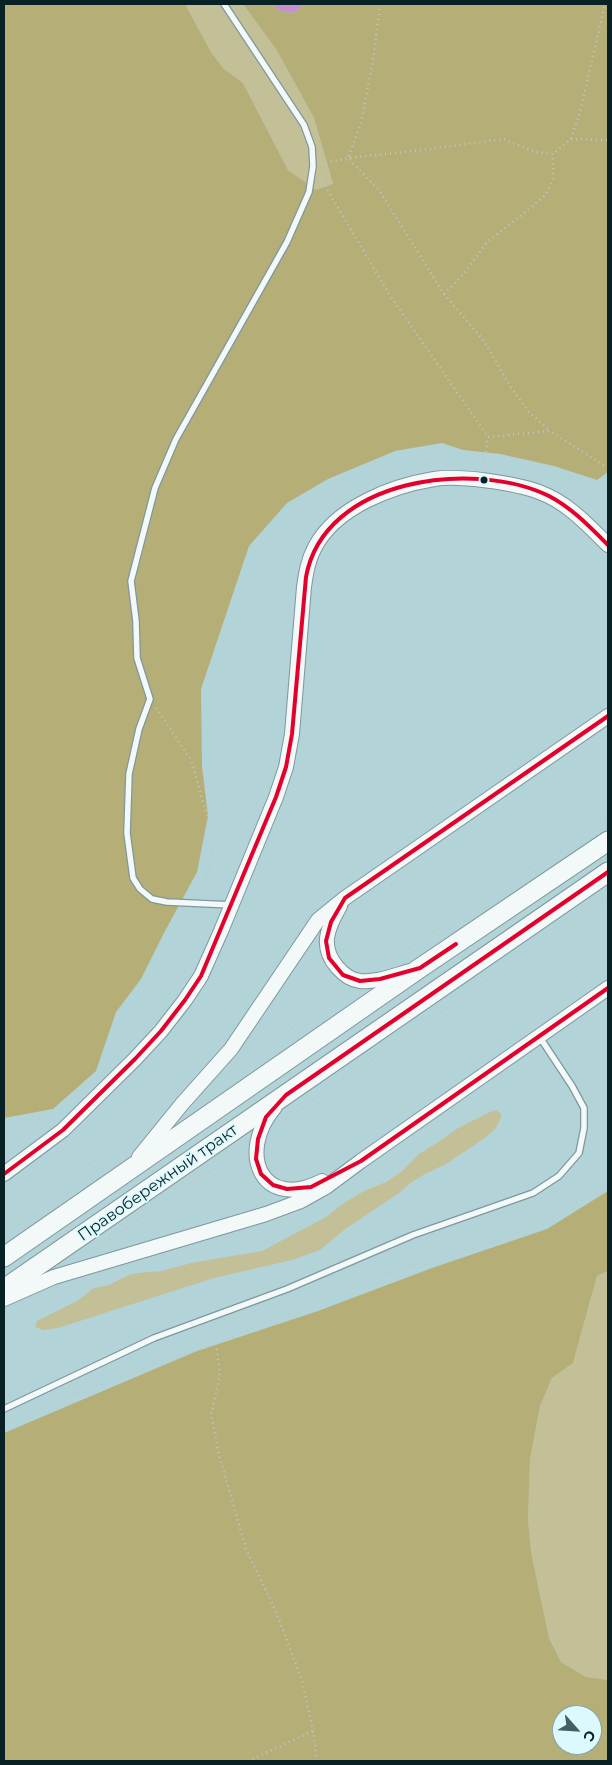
<!DOCTYPE html>
<html>
<head>
<meta charset="utf-8">
<style>
  body { margin:0 }
  #map { position:relative; width:612px; height:1765px; overflow:hidden; background:#b2d3d8; font-family:Montserrat,sans-serif }
  canvas { display:block }
  .frame { position:absolute; inset:0; border:5px solid #082124; pointer-events:none }
  .north { position:absolute; left:552px; top:1705px; width:50px; height:50px; box-sizing:border-box; background:#dcf9fe; border:1px solid #87a3a7; border-radius:50%; rotate:116deg; font-size:14px; font-weight:700; line-height:20px; text-align:center; color:#082124 }
  .north::after { content:''; display:block; margin:auto; width:18px; height:22px; background:#445f63; clip-path:polygon(50% 0,100% 100%,50% 72%,0 100%) }
</style>
</head>
<body>
<div id="map">
<canvas width="612" height="1765"></canvas>
<div class="frame"></div>
<div class="north">С</div>
</div>
<script>
const g = document.querySelector('canvas').getContext('2d');
g.lineJoin = 'round';
function fill(path, color) { g.fillStyle = color; g.fill(path, 'evenodd'); }
function stroke(path, color, width, dash) { g.strokeStyle = color; g.lineWidth = width; g.lineCap = dash ? 'butt' : 'round'; g.setLineDash(dash || []); g.stroke(path); }
function label(font, color, halo, rows, align = 'center') {
  g.font = font + ' Montserrat,sans-serif'; g.lineWidth = 4; g.setLineDash([]); g.textBaseline = 'middle'; g.strokeStyle = halo; g.fillStyle = color; for (const [text, x, y, turn = 0] of rows) {
    g.save(); g.translate(x, y); g.rotate((+turn || 0) * Math.PI / 180); g.textAlign = isNaN(turn) ? turn : align; if (halo) g.strokeText(text, 0, 0); g.fillText(text, 0, 0); g.restore();
  }
}
fill(new Path2D(`
  M185,4H243L276,49L314,118L333,184L316,191L288,170L243,83L223,68L211,52Z
  M497,1110L502,1115L496,1128L485,1138L446,1164L425,1174L412,1182L399,1193L344,1230L320,1250L292,1260L214,1278L58,1328L43,1330L35,1327L37,1321L77,1301L94,1288L109,1285L129,1275L138,1273L162,1271L191,1263L262,1251L326,1217L344,1203L364,1191L386,1182L401,1172L419,1154L440,1141L458,1128L490,1112Z
  M608,1271V1680L586,1677L561,1662L549,1638L531,1552L528,1520L530,1459L540,1406L552,1378L573,1363L597,1276Z`), '#c3c098');
fill(new Path2D(`
  M4,4H185L211,52L223,68L243,83L288,170L316,190L333,184L314,118L276,49L243,4H273L278,10L293,13L305,4H608V472L597,480L554,466L500,454L463,450L442,443L395,451L328,479L287,503L249,546L201,689L202,766L208,816L197,872L164,933L141,979L116,1012L96,1071L53,1109L4,1118Z
  M608,1191V1271L597,1276L573,1363L552,1378L540,1406L530,1459L528,1520L531,1552L549,1638L561,1662L586,1677L608,1680V1761H4V1433L197,1351L318,1311L432,1268L547,1229ZM562,1715H592V1745H562Z`), '#b5af77');
fill(new Path2D(`
  M273,4H305L293,13L278,10Z`), '#c690d0');
const service = new Path2D(`
  M224,4L304,125L312,147L313,166L309,192L287,242L176,439L155,488L131,581L136,621L137,658L150,699L139,729L129,774L127,833L133,878L140,889L152,899L167,902L232,905
  M4,1409L154,1338L287,1289L413,1235L533,1193L559,1176L579,1153L584,1128V1108L572,1086L539,1036`);
const tertiary = new Path2D(`
  M340,906C328,927 319,946 337,967C343,974 350,980 360,981C376,983 395,975 410,971
  M275,1107C236,1153 262,1212 322,1181
  M139,1157L182,1104L231,1049L318,920L345,898L608,716
  M4,1174L63,1130L135,1059L161,1031L185,1000L201,976L221,931L276,797L286,767L292,734L304,587C306,573 308,560 315,547C336,507 392,486 434,479C459,475 515,483 539,492C567,502 588,525 608,545
  M4,1299L54,1277L266,1214L301,1201L326,1187L361,1161L608,988`);
const trunk = new Path2D(`
  M4,1257L420,968L608,841
  M4,1289L608,872`);
stroke(service, '#7e989c', 8);
stroke(tertiary, '#7e989c', 16);
stroke(trunk, '#7e989c', 21);
stroke(new Path2D(`
  M380,4L374,54L361,123L348,158L379,190L444,294L484,341L512,389L529,412L550,431
  M571,139L608,140
  M321,164L348,158L422,150L503,139L536,152L553,154L571,139L580,112L605,4
  M320,177L389,294L488,437L550,431L608,468
  M444,294L463,275L487,242L532,207L546,194L553,179V154
  M484,467L488,437
  M156,708L191,760L211,830V863L200,895
  M384,965L608,816
  M230,1071L347,990
  M281,1123L608,896
  M4,1225L97,1159L145,1129
  M93,1251L245,1147
  M216,1344L220,1375L211,1414L219,1455L246,1549L277,1614L302,1680L313,1731L317,1761
  M4,1424L41,1406L149,1366L216,1344L362,1281L508,1237L602,1190L608,1180
  M248,1761L313,1731`), '#bdc7c9', 2.5, [1, 4]);
stroke(service, '#f3f8f9', 5.5);
stroke(tertiary, '#f3f8f9', 14);
stroke(trunk, '#f3f8f9', 19);
stroke(new Path2D(`
  M608,872L286,1095L266,1117L258,1139L256,1159L261,1174L273,1185L287,1189L311,1187L361,1161L608,988
  M456,944L420,968L380,979L360,981L343,975L329,958L326,941L331,922L345,898L608,716
  M4,1174L63,1130L135,1059L161,1031L185,1000L201,976L276,797L286,767L292,734L306,577C324,478 473,459 549,496C572,508 590,527 608,545`), '#e4002b', 4);
for (const [x, y, r, color] of [
  [484,480,4.5,"#082124"]
]) { const dot = new Path2D(); dot.arc(x, y, r, 0, 2 * Math.PI); g.fillStyle = color; g.fill(dot); stroke(dot, '#dcf9fe', 2); }
label('16px', '#082124', '#dcf9fe', [
  ["Правобережный тракт",158,1183,-35]
]);
</script>
</body>
</html>
